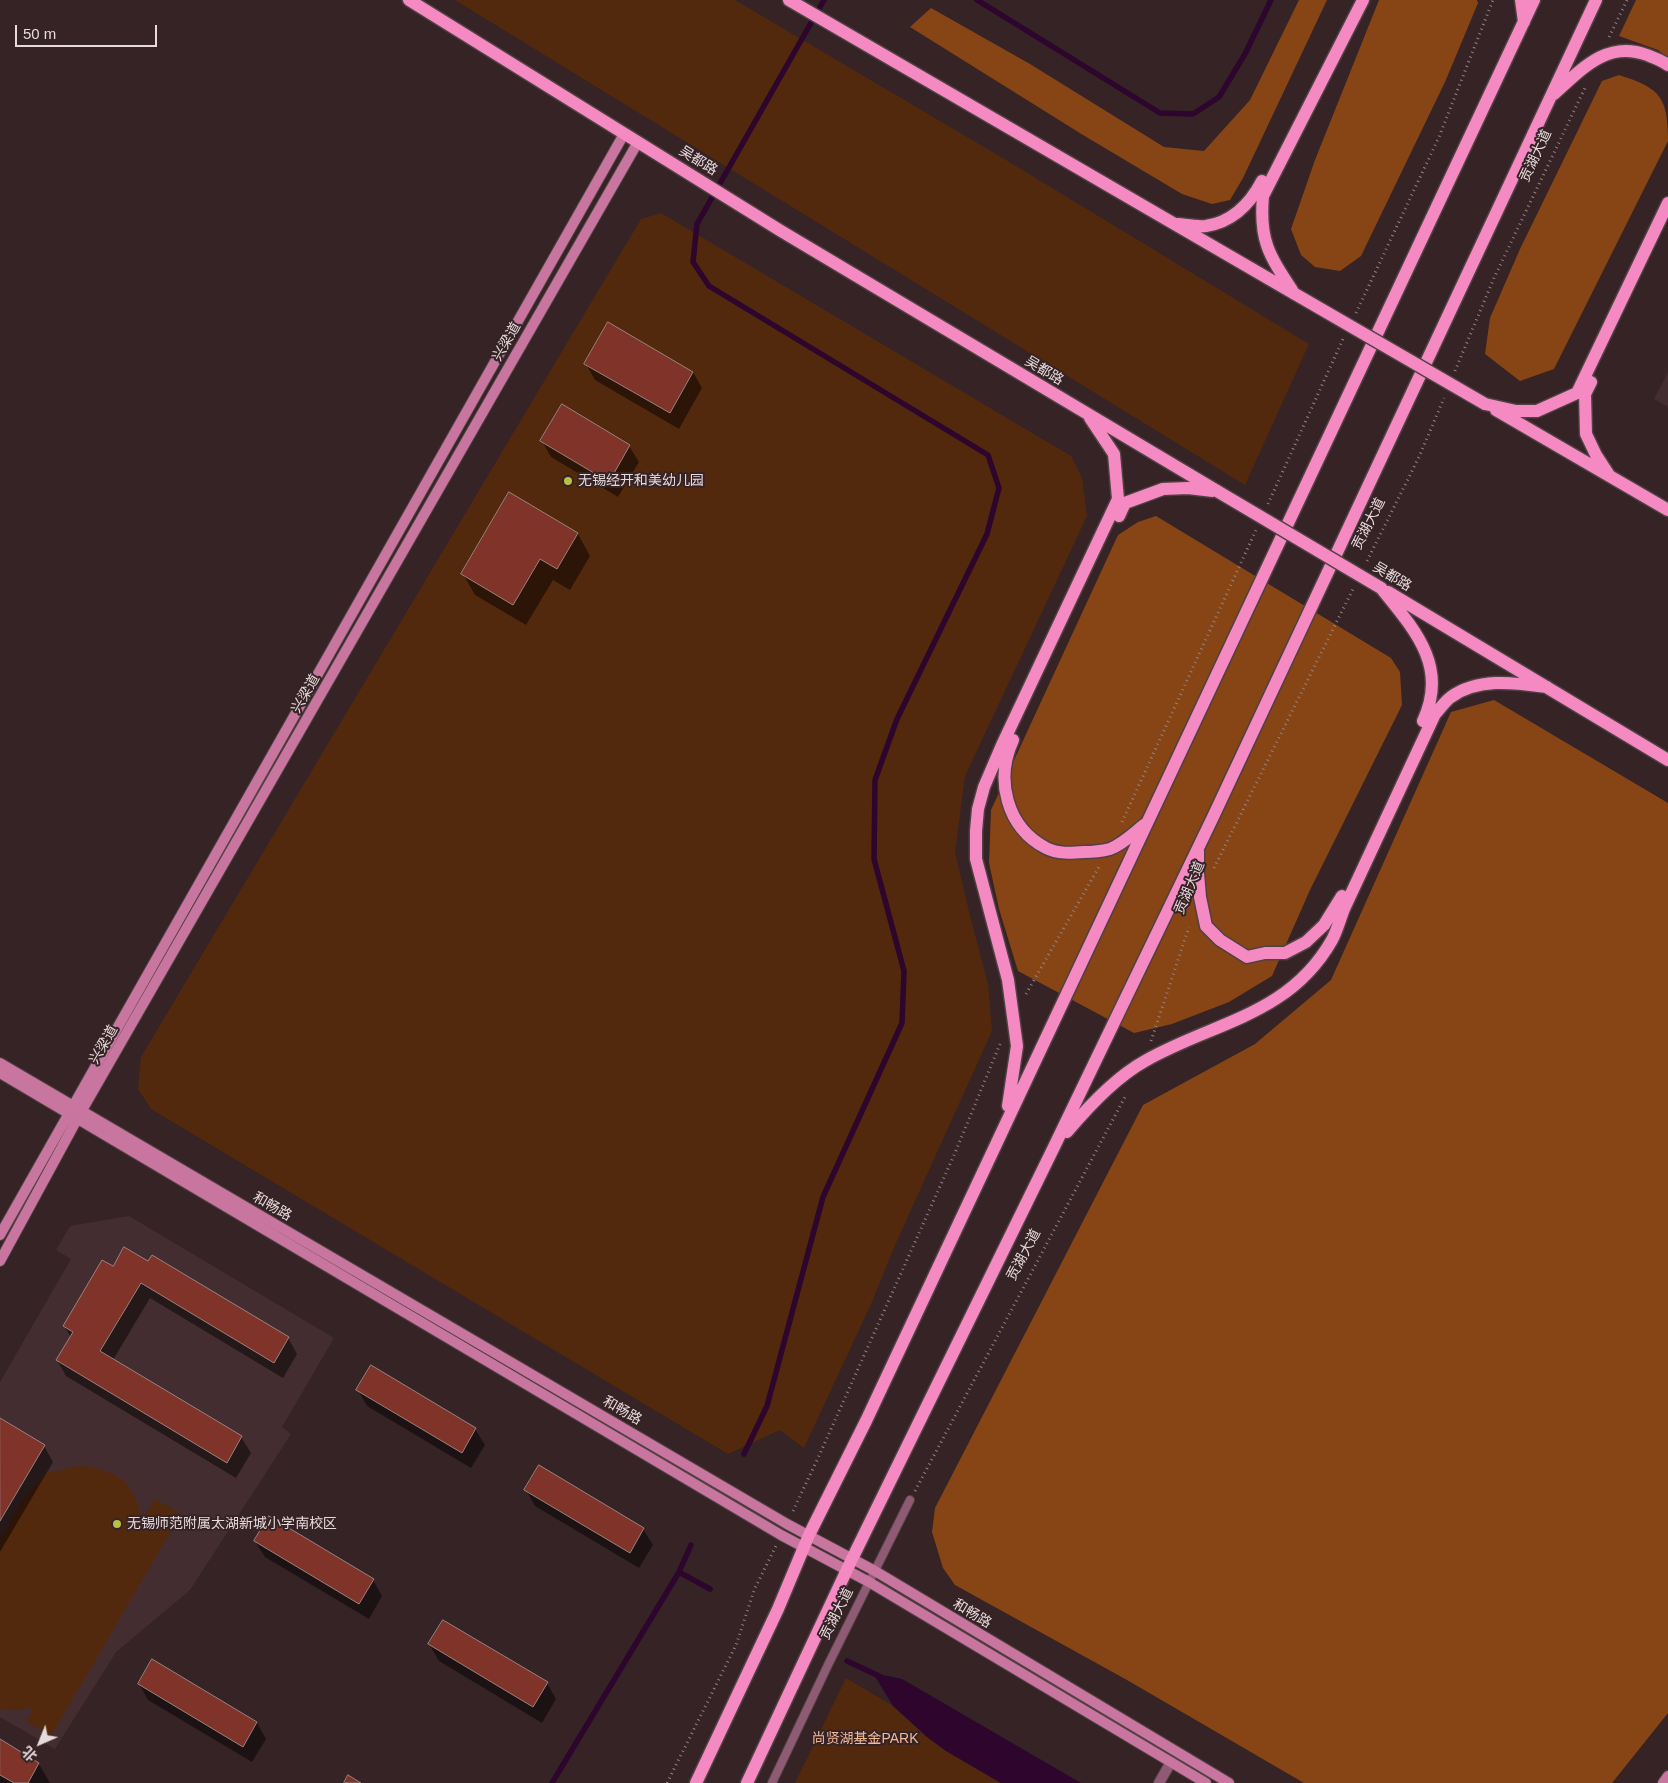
<!DOCTYPE html>
<html>
<head>
<meta charset="utf-8">
<style>
  body { margin:0 }
  #map { position:relative; width:1668px; height:1783px; overflow:hidden; background:#352326; font-family:Helvetica,"Noto Sans SC",sans-serif }
  canvas { display:block }
  .north { position:absolute; left:15px; top:1718px; width:50px; height:50px; -webkit-text-stroke:4px #352326; paint-order:stroke; rotate:224deg; font-size:14px; font-weight:700; line-height:20px; text-align:center; color:#e7dadc }
  .north::after { content:''; display:block; margin:auto; width:18px; height:22px; background:#e7dadc; clip-path:polygon(50% 0,100% 100%,50% 72%,0 100%) }
  .scale { position:absolute; left:15px; top:25px; width:142px; height:22px; box-sizing:border-box; border:2px solid #e7dadc; border-top:0; padding-left:6px; font-size:15px; line-height:18px; white-space:nowrap; color:#e7dadc; -webkit-text-stroke:4px #352326; paint-order:stroke }
</style>
</head>
<body>
<div id="map">
<canvas width="1668" height="1783"></canvas>
<div class="north">北</div>
<div class="scale">50 m</div>
</div>
<script>
const g = document.querySelector('canvas').getContext('2d');
g.lineJoin = 'round';
function fill(path, color) { g.fillStyle = color; g.fill(path, 'evenodd'); }
function stroke(path, color, width, dash) { g.strokeStyle = color; g.lineWidth = width; g.lineCap = dash ? 'butt' : 'round'; g.setLineDash(dash || []); g.stroke(path); }
function label(font, color, halo, rows, align = 'center') {
  g.font = font + ' Helvetica,"Noto Sans SC",sans-serif'; g.lineWidth = 4; g.setLineDash([]); g.textBaseline = 'middle'; g.strokeStyle = halo; g.fillStyle = color; for (const [text, x, y, turn = 0] of rows) {
    g.save(); g.translate(x, y); g.rotate((+turn || 0) * Math.PI / 180); g.textAlign = isNaN(turn) ? turn : align; if (halo) g.strokeText(text, 0, 0); g.fillText(text, 0, 0); g.restore();
  }
}
fill(new Path2D(`
  M1668,372V407L1654,399Z
  M129,1216L334,1338L282,1427L291,1434L190,1590L116,1652L55,1749L0,1717V1382L71,1259L56,1250L70,1226Z`), '#442d30');
fill(new Path2D(`
  M455,0H735L1011,163L1309,344L1245,485Z
  M661,213L1071,456L1082,478L1087,516L965,776L955,852L970,916L988,984L992,1031L896,1243L871,1304L804,1448L780,1430L728,1454L151,1109L138,1089L141,1057L641,219Z
  M87,1466C126,1475 133,1484 142,1521L155,1499L181,1514L51,1736L26,1721L34,1707L20,1710L0,1709V1539L27,1493L47,1473L73,1467Z
  M846,1678L893,1706L927,1737L946,1751L1001,1783H795Z`), '#53290d');
fill(new Path2D(`
  M1299,0H1327L1243,178L1230,200L1212,204L1182,194L1083,135L910,27L931,8L1030,64L1164,147L1204,151L1250,100Z
  M1379,0H1477L1478,3L1445,82L1361,256L1340,271L1315,267L1301,255L1291,229L1315,160Z
  M1636,0H1668V58L1658,50L1619,36Z
  M1619,75C1661,88 1668,98 1668,141L1554,369L1520,381L1485,354L1490,318L1520,249L1602,81Z
  M1156,516L1391,658L1400,672L1402,705L1310,890L1272,976L1229,1002L1172,1024L1134,1033L1018,971L999,909L989,863L991,810L1118,535L1138,522Z
  M1494,700L1668,803V1713L1612,1783H1304L1127,1680L955,1585L943,1568L932,1532L935,1508L1143,1105L1255,1044L1331,980L1451,712Z`), '#874515');
fill(new Path2D(`
  M873,1673L902,1679L1081,1783H1001L946,1751L927,1737L893,1706Z`), '#2d052d');
fill(new Path2D(`
  M586,364L693,372L702,388L679,429L595,380Z
  M562,406L629,446L639,462L618,497L551,457L542,441Z
  M510,494L578,534L590,556L570,590L553,580L526,625L475,595L463,574Z
  M103,1262L288,1338L297,1354L283,1378L150,1298L113,1360L241,1437L251,1453L236,1478L66,1376L57,1360L71,1337L64,1326Z
  M358,1390L475,1429L485,1445L471,1468L367,1406Z
  M0,1420L44,1446L53,1462L0,1552Z
  M526,1490L643,1529L653,1545L639,1568L535,1506Z
  M255,1541L373,1580L382,1596L369,1619L265,1557Z
  M429,1644L547,1683L556,1699L542,1723L439,1661Z
  M153,1661L257,1723L266,1739L252,1762L148,1700L139,1684Z
  M0,1741L39,1764L50,1783H0Z`), '#0007');
stroke(new Path2D(`
  M977,0L1160,113L1193,114L1219,97L1245,54L1271,0
  M744,1454L767,1406L823,1197L902,1023L904,971L874,859L875,780L897,719L987,534L999,488L988,455L709,286L693,262L697,224L824,0
  M679,1572L710,1589
  M847,1661L879,1676
  M552,1783L679,1572L691,1545`), '#2d052d', 5.5);
const building = new Path2D(`
  M608,322L693,372L670,413L584,364Z
  M562,404L630,445L609,482L540,441Z
  M509,492L578,533L557,569L540,559L513,605L461,574Z
  M124,1247L148,1261L152,1255L289,1337L274,1363L141,1283L100,1351L242,1436L227,1463L56,1360L73,1332L63,1326L102,1260L113,1266Z
  M371,1365L476,1428L462,1453L356,1390Z
  M0,1418L45,1445L0,1521Z
  M539,1465L644,1528L630,1553L524,1490Z
  M269,1516L374,1579L359,1604L254,1541Z
  M443,1620L548,1682L533,1707L428,1644Z
  M152,1659L257,1722L243,1747L138,1684Z
  M0,1739L39,1763L28,1783H14L0,1775Z
  M348,1775L361,1783H344Z`);
fill(building, '#803429');
stroke(building, '#98827e', 1);
const lane = new Path2D(`
  M772,1783L828,1665L910,1500`);
const street = new Path2D(`
  M1159,1783L1171,1762`);
const secondary = new Path2D(`
  M0,1063L787,1524L875,1571L1229,1783
  M0,1073L781,1535L869,1582L1206,1783
  M0,1235L624,134
  M0,1261L81,1112L638,142
  M1663,1783L1668,1776`);
const primary = new Path2D(`
  M409,0L781,231L1217,491
  M789,0L1295,294
  M1521,0L1524,22
  M1554,94C1582,69 1607,40 1647,55C1655,58 1661,60 1668,65
  M1178,224C1187,225 1197,227 1206,226C1232,222 1250,204 1262,181
  M1292,290C1269,255 1259,240 1263,196L1363,0
  M1591,382L1585,394L1586,434L1596,455L1609,475
  M1485,404L1516,411H1537L1577,393L1668,203
  M1496,410L1668,510
  M1119,516L1125,503L1163,489L1188,488L1213,491
  M1381,588C1414,629 1449,666 1423,721
  M1388,592L1668,760
  M1013,740C995,779 1006,827 1046,848C1058,854 1071,853 1084,852C1092,852 1102,851 1110,849C1123,844 1134,833 1144,825
  M1198,851V873L1200,897L1206,926L1220,940L1247,957L1265,953H1285L1306,942L1324,925L1342,896
  M1008,1106L1017,1046L1008,980L976,859V831L978,809L984,787L1002,745L1118,499L1114,454L1090,418
  M1067,1132C1088,1107 1116,1077 1145,1061C1213,1022 1289,1016 1332,940C1337,931 1340,919 1344,909L1435,714C1440,709 1445,701 1451,697C1479,677 1516,683 1547,687
  M696,1783L778,1609L809,1535L866,1421L1534,0
  M747,1783L852,1559L1053,1149L1213,817L1596,0`);
stroke(lane, '#514043', 10);
stroke(street, '#514043', 12);
stroke(secondary, '#514043', 12);
stroke(primary, '#514043', 15);
stroke(new Path2D(`
  M1609,37L1627,0
  M1356,313L1439,137L1493,0
  M1455,371L1494,278L1585,88
  M1268,504L1343,339
  M1367,561L1419,457L1444,398
  M1122,822L1256,530
  M1214,868L1353,589
  M1026,994L1100,865
  M1151,1041L1189,927
  M915,1491L1126,1095
  M793,1511L818,1458L955,1153L1000,1044
  M667,1783L736,1645L755,1588L776,1546`), '#928385', 3, [1, 4]);
stroke(lane, '#8f5b74', 8);
stroke(street, '#8f5b74', 10);
stroke(secondary, '#c8769f', 10);
stroke(primary, '#f48ac1', 12);
const primaryBridge = new Path2D(`
  M1295,294L1485,404
  M1217,491L1381,588`);
stroke(primaryBridge, '#514043', 15, []);
stroke(primaryBridge, '#f48ac1', 12);
for (const [x, y, r, color] of [
  [568,481,5,"#b7c148"],
  [117,1524,5,"#b7c148"]
]) { const dot = new Path2D(); dot.arc(x, y, r, 0, 2 * Math.PI); g.fillStyle = color; g.fill(dot); stroke(dot, '#352326', 2); }
label('14px', '#e7dadc', '#352326', [
  ["贡湖大道",1536,156,-65],
  ["吴都路",698,161,32],
  ["兴梁道",507,342,-60],
  ["吴都路",1044,371,31],
  ["贡湖大道",1369,524,-63],
  ["吴都路",1392,577,31],
  ["兴梁道",306,694,-60],
  ["贡湖大道",1190,888,-67],
  ["兴梁道",104,1045,-60],
  ["和畅路",272,1207,30],
  ["贡湖大道",1024,1255,-62],
  ["和畅路",622,1411,30],
  ["贡湖大道",837,1614,-63],
  ["和畅路",972,1614,31]
]);
label('14px', '#e7dadc', '#352326', [
  ["无锡经开和美幼儿园",578,481],
  ["无锡师范附属太湖新城小学南校区",127,1524]
], 'left');
label('14px', '#f3b896', '#352326', [
  ["尚贤湖基金PARK",865,1739]
]);
</script>
</body>
</html>
